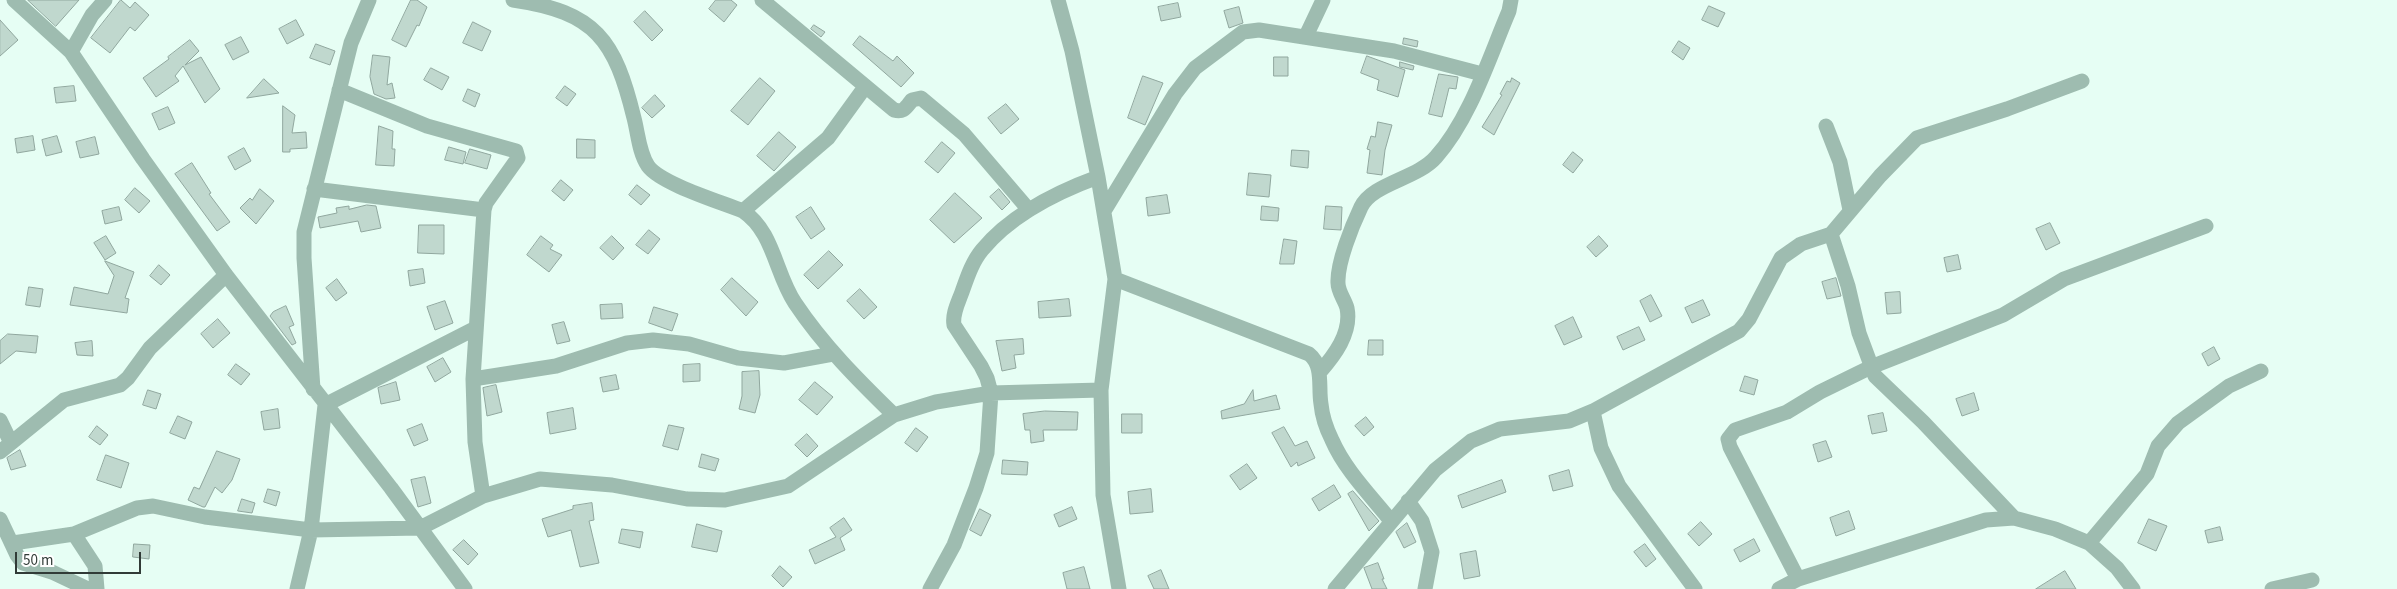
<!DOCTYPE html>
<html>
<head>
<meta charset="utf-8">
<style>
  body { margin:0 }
  #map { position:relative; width:2397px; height:589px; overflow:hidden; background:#e6fef4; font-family:"Source Sans 3",sans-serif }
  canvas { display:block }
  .scale { position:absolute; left:15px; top:552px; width:126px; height:22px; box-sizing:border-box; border:2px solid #313b37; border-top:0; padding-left:6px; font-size:15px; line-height:18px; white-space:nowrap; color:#313b37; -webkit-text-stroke:4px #fff; paint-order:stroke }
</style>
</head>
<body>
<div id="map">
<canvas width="2397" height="589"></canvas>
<div class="scale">50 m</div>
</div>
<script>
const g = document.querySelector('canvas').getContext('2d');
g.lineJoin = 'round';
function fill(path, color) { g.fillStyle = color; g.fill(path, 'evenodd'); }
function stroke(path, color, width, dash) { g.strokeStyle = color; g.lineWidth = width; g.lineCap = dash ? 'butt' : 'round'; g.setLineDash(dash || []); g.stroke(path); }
const building = new Path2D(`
  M28,0H79L56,26Z
  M121,0L130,8L135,2L149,15L135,31L130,27L110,53L91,38Z
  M411,0H417L427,7L419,26L417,25L406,47L392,40Z
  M716,0H731L737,5L724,22L709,9Z
  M1178,3L1181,17L1161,21L1158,7Z
  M1709,6L1725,13L1718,27L1702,20Z
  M1239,7L1243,23L1229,28L1224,11Z
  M645,11L663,30L652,41L634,22Z
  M0,20L18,40L0,56Z
  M296,20L304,35L287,44L279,29Z
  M473,22L491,31L482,51L463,43Z
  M814,25L825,32L821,37L811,29Z
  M860,36L893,61L897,56L914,73L901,87L853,45Z
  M241,37L249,52L233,60L225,45Z
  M1404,38L1418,41L1417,47L1403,44Z
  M190,40L199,51L185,65L201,57L220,89L205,103L183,66L175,76L179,81L156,97L143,78L169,59L168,57Z
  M1679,41L1690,48L1683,60L1672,52Z
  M316,44L335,51L330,65L310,58Z
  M373,55L390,57L387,85L392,83L395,98L386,99L374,94L370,77Z
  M1367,56L1405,70L1398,97L1377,90L1379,80L1361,73Z
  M1274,57H1288V76H1274Z
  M1400,62L1414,66L1413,70L1400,67Z
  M431,68L449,77L442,90L424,80Z
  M1439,74L1458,77L1456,89L1449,88L1442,117L1429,114Z
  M1143,76L1163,83L1145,125L1128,118Z
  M760,78L775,91L748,125L731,111Z
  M1512,78L1520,83L1494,135L1482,127L1502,95L1500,94L1507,81L1510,82Z
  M264,79L279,93L247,98Z
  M74,86L76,101L56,103L54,88Z
  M565,86L576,94L567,106L556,98Z
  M468,89L480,94L475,107L463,101Z
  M655,95L665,106L652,118L642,108Z
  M1006,104L1019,119L1001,134L988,118Z
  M283,106L295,115L292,133L306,132L307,148L290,149V152H283Z
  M168,107L175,123L159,130L152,114Z
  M1378,122L1392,125L1385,150L1382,175L1367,173L1370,150L1367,149L1371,136L1375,137Z
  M379,126L393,131L392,149H395L394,166L376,165Z
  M779,132L796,147L774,171L757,156Z
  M33,136L35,150L17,153L15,139Z
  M57,136L62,152L46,156L42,140Z
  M95,137L99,154L80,158L76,142Z
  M577,139L595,140V158H577Z
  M942,142L955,153L938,173L925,162Z
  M449,147L466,152L463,164L445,160Z
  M244,148L251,161L235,170L228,157Z
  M470,149L491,155L487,169L465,163Z
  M1292,150L1309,151L1308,168L1291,166Z
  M1573,152L1583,160L1573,173L1563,165Z
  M192,163L211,193L209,194L230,222L217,231L175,174Z
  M1249,173L1271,175L1269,197L1247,195Z
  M561,180L573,190L564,201L552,191Z
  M637,185L650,195L641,205L629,195Z
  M135,188L150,201L139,213L125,200Z
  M260,189L274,201L256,224L240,208L250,198L252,200Z
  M999,189L1010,202L1002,210L990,197Z
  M955,193L982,218L954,243L930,220Z
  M1167,195L1170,213L1148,216L1146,198Z
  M367,205L376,206L381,228L361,232L358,221L320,228L318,217L337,213L336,208L349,206V209Z
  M1262,206L1279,208L1278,221L1261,220Z
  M1326,206L1342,207L1341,230L1324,229Z
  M119,207L122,220L105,224L102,211Z
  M811,207L825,229L811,239L796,217Z
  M2050,223L2060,243L2046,250L2036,229Z
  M419,225H444V254L418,253Z
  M649,230L660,239L648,254L636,245Z
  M106,236L116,253L105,260L94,243Z
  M541,236L553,245L550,249L562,255L549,272L527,255Z
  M612,236L624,248L613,260L600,248Z
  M1599,236L1608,246L1596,257L1587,247Z
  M1284,239L1297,241L1294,264H1280Z
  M829,251L843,265L818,289L804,275Z
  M1958,255L1961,269L1947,272L1944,258Z
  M105,261L134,272L125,298L129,299L127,313L70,305L74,287L108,294L114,276Z
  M159,265L170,275L161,285L150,276Z
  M423,269L425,283L410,286L408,271Z
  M732,278L758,302L746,316L721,290Z
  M1836,278L1841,296L1827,299L1822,282Z
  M337,279L347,293L336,301L326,288Z
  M29,287L43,289L40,307L26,305Z
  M860,289L877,307L864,319L847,301Z
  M1900,292L1901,313L1887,314L1885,293Z
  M1651,295L1662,316L1650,322L1640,301Z
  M1069,299L1071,316L1039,318L1038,302Z
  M1703,300L1710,315L1692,323L1685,308Z
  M445,301L453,323L435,330L427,307Z
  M622,304L623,318L601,319L600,305Z
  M286,306L294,325L289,327L296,343L292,345L270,316L273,312Z
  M654,307L678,314L672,331L649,323Z
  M1573,317L1582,337L1564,345L1555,326Z
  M218,319L230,333L213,348L201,334Z
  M564,322L570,341L557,344L552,325Z
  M1639,327L1645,340L1623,350L1617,337Z
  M8,334L38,336L36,353L16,351L0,364V341Z
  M1023,339L1024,354L1014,355L1016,368L1002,371L996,341Z
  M1369,340H1383V355H1368Z
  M92,341L93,356L77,355L75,343Z
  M2214,347L2220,359L2208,366L2202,354Z
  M443,358L451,372L435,382L427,367Z
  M236,364L250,374L241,385L228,375Z
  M700,364V381L683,382V365Z
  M759,371L760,395L755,413L739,409L742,396V372Z
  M616,375L619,389L603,392L600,378Z
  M1745,376L1758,380L1754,395L1740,391Z
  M396,382L400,400L381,404L378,388Z
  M815,382L833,397L817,415L799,400Z
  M496,385L502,412L487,416L483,388Z
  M148,390L161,394L156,409L143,405Z
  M1253,390L1254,401L1276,395L1280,409L1222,419L1221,411L1244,404Z
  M1974,393L1979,410L1962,416L1956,399Z
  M573,408L576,429L550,434L547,413Z
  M278,409L280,428L264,430L261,412Z
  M1045,411L1078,412L1077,430H1043L1044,441L1031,443L1030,430H1025L1023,414Z
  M1883,413L1887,431L1872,434L1868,416Z
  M1122,414H1142V433H1122Z
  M178,416L192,422L185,439L170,433Z
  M1366,417L1374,427L1364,436L1355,426Z
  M422,424L428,440L414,446L407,430Z
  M669,425L684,428L678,450L663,446Z
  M97,426L108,435L100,445L89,437Z
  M1284,427L1295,446L1307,441L1315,458L1298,466L1297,462L1291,467L1272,433Z
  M916,428L928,437L917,452L905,443Z
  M807,434L818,446L807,457L795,445Z
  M1826,441L1832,457L1818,462L1813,445Z
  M20,450L26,466L11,470L7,458Z
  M217,451L240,459L232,480L222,493L215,487L205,507H203L188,500L194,487L199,489Z
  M702,454L719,459L715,471L699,467Z
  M106,455L129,463L121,488L97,480Z
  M1003,460L1028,462L1027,475L1002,474Z
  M1247,464L1257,478L1240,490L1230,476Z
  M1569,470L1573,486L1553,491L1549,476Z
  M425,477L431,503L418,507L411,480Z
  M1502,480L1506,492L1462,508L1458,496Z
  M1334,485L1341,497L1319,511L1312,499Z
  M268,489L280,492L276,506L264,502Z
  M1151,489L1153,512L1130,514L1128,492Z
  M1353,491L1379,521L1369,531L1348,494Z
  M242,499L255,503L252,513L238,511Z
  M592,503L594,520L589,521L599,563L580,567L571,530L548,537L542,519L573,509V506Z
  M1072,507L1077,519L1059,527L1054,515Z
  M980,509L991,515L981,536L970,530Z
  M1849,511L1855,529L1836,536L1830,518Z
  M844,518L852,530L840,538L845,550L815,564L809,550L836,537L830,528Z
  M2149,519L2167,526L2156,551L2138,543Z
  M1701,522L1712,534L1699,546L1688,534Z
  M1407,523L1416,542L1404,548L1396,532Z
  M697,524L722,531L717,552L692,547Z
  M2220,527L2223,540L2208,543L2205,531Z
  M622,529L643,532L640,548L619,543Z
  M1754,539L1760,551L1740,562L1734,550Z
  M464,540L478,554L468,565L453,550Z
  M134,544L150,545L149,559L133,557Z
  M1645,544L1656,559L1646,567L1634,552Z
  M1476,551L1480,576L1464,579L1460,554Z
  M1378,563L1384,579H1382L1387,589H1372L1364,568Z
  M780,566L792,577L783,587L772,576Z
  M1084,567L1090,589H1067L1063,573Z
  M1161,570L1169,589H1154L1148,576Z
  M2065,571L2076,589H2036Z`);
fill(building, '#c0d8ce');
stroke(building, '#90a79e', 1);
stroke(new Path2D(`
  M14,0L71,52L143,159L226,275L391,488L465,589
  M513,0C596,12 615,40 634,118C638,133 639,153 648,166C661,184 721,202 743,211C774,232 775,273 795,303C823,345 858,380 894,415
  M762,0L894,110C904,113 906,107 912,100L921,98L964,134L1029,210
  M1058,0L1072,51L1098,177L1115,279L1101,390L1103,495L1119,589
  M1306,36L1323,0
  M71,52L92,15L105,0
  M339,90L427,126L516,151L518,158L486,203L484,210L473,379L475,442L483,496
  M1826,126L1840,162L1850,210
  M314,189L484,210
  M743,211L828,138L865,87
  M1104,211L1175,94L1195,68L1243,32L1259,30L1394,51L1482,74
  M1831,234L1848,286L1859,333L1875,376L1923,422L2014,518
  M1115,279L1309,354C1324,366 1318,387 1321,404C1322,415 1327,430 1332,440C1345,470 1371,496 1391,521
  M1319,373C1334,356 1352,333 1347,308C1345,300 1338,292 1338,283C1337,263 1352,226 1361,207C1373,183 1417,179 1436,157C1470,119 1489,58 1509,11L1511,0
  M473,379L556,366L627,343L653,340L689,344L738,358L784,363L833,354
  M313,389L304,258V232L351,43L369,0
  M1593,411L1601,448L1619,486L1695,589
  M0,420L11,443
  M0,452L64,400L120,385L128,378L150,348L226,275
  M1408,501L1422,521L1432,552L1425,589
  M0,519L17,555L23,563L52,572L88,589
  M74,534L95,566L97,589
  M13,543L74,534L137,508L153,506L205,517L311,530L420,528L483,496L540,479L612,485L687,499L725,500L788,486L894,415L936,402L991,393L1101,390
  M2089,543L2147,474L2158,446L2178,423L2229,386L2261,371
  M1798,579L1730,447L1728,439L1735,430L1787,412L1820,392L1871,367L2003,315L2064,279L2206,226
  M297,589L311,530L325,405L476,328
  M930,589L954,545L976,488L987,453L991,393L987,378L981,366L954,325C952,314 958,303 962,292C967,278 972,262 982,250C1010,216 1057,192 1098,177
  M1335,589L1435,470L1471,441L1500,429L1569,421L1593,411L1739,331L1749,319L1781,258L1801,244L1831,234L1880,176L1917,138L2007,109L2082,81
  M1779,589L1798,579L1986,520L2014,518L2055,529L2089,543L2117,568L2133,589
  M2272,589L2312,580`), '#9ebcb0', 15);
</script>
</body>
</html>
